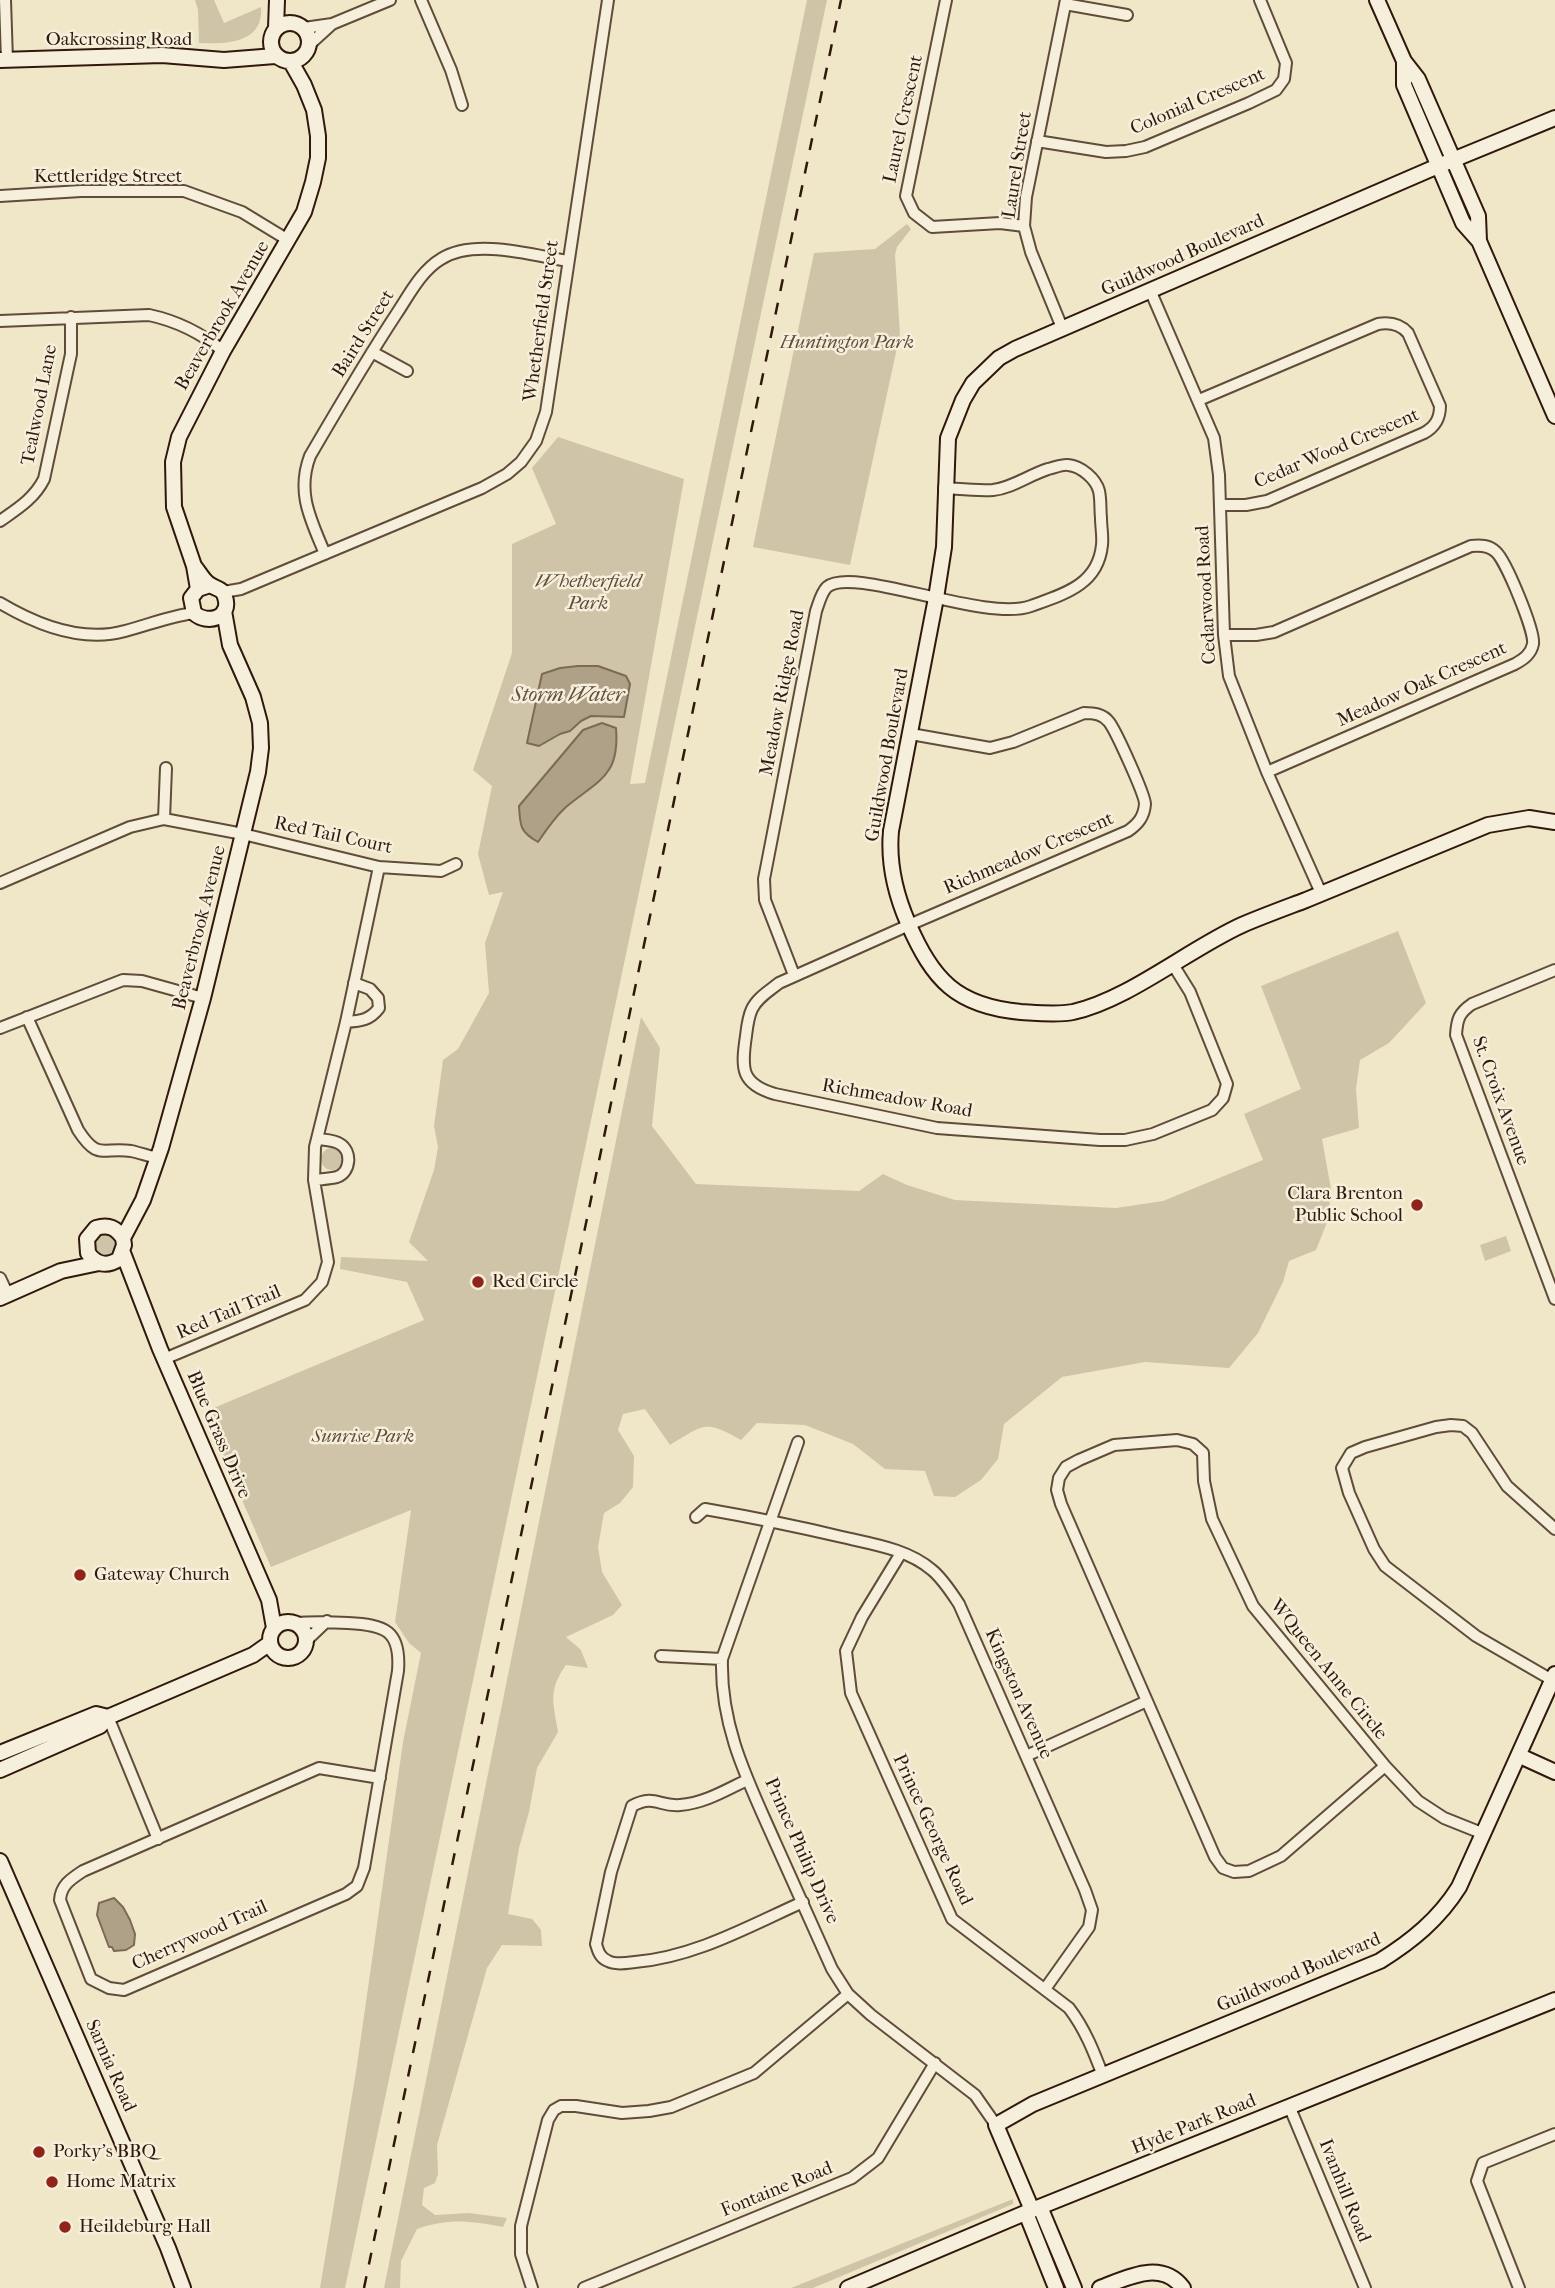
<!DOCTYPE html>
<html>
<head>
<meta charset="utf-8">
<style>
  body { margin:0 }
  canvas { display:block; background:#f0e7c8 }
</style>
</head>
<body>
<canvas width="1555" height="2288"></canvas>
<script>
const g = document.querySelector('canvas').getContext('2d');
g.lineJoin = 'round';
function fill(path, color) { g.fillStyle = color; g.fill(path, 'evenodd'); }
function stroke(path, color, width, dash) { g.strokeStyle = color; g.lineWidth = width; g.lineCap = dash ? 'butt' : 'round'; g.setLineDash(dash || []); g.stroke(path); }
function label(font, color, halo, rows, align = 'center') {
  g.font = font + ' "IM FELL French Canon",serif'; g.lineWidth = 5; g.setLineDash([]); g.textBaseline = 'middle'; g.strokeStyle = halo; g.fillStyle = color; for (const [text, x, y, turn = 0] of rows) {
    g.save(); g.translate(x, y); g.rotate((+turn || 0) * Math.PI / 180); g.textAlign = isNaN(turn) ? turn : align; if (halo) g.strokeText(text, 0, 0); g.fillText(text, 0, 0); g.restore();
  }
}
fill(new Path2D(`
  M195,0H214L224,23L261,7C264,44 225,44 199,43L198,10Z
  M807,0H827L345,2288H320L356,2072L403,1742L421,1653L409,1643L395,1622L411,1510L271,1567L204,1412L424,1320L407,1282L340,1269L341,1257L428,1261L409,1242L434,1170L438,1147L434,1126L443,1060L458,1049L489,993L485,943L503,892L489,895L478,854L492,786L473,770L512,653V544L556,524L532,468L558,437L684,479L630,784L645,783Z
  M907,224L911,229L897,247L895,255L900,334L850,565L753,547L814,253L875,249Z
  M1398,931L1426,1003L1389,1043L1360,1060L1356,1089L1359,1128L1322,1139L1331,1189L1328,1220L1316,1250L1289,1261L1283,1282L1258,1333L1229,1368L1145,1362L1062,1377L1004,1424L998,1459L981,1480L955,1497L934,1496L925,1471L885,1469L853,1444L805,1425L757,1423L741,1440C704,1419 704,1425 670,1445L645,1409L623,1414L618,1430L634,1456L633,1487L620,1503L604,1513L598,1547L602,1572L622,1605L613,1615L566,1637L581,1650L588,1668L566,1665C548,1690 553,1702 558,1732L537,1768L529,1812L519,1848L508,1914L532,1919L541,1930L542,1946L502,1945L487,1968L437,2145L438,2174L435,2183L424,2188L422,2205L435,2215L469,2213L507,2218L503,2227C471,2221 449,2218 417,2229L401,2261L400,2288H384L641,1017L660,1048L652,1126L696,1184L859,1191L883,1174L907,1185L955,1200L1116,1208L1163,1201L1263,1160L1244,1114L1301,1089L1261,986Z
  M321 1159a11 11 0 1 1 22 0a11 11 0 1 1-22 0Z
  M93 1246a11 11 0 1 1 22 0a11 11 0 1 1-22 0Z
  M1506,1236L1511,1251L1485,1261L1480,1245Z
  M1013,2199V2204L813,2288H791Z`), '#cfc4a8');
const water = new Path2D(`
  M578,666H598L626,676L630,684L624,717L591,716L581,721L570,731L560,734L539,746L527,743L542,674L560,668Z
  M602,723L616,728C620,777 598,780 566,807C555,817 546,830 538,842C520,832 520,826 519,806L583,730Z
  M114,1898L123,1907L130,1920L135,1934L134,1945L126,1950L114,1951L112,1947H109L97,1915L99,1903Z`);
fill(water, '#afa188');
stroke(water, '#7c6a56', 2);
const street = new Path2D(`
  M5,0L7,60
  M421,0L451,70L462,105
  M946,0L906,196L914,213L932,227L1000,223L1024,226
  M1065,4L1127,15
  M304,28L332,24L390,0
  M310,44L332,24
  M1037,141L1106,152L1126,151L1145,147L1249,103L1276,90L1284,79L1286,63L1260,0
  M0,196L81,191H184L242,212L288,240
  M1150,290L1214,438L1219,475L1224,635L1229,676L1267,772L1321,893
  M0,321L149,315C177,321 200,332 223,351
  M1063,330L1031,252L1024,226L1026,197L1066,0
  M372,352L407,371
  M1199,400L1378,324C1390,322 1400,324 1408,333L1440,406C1440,419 1435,427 1424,433L1267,501L1246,505H1220
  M0,521C17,509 34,499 44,479L71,354V317
  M325,554C311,520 296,493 310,456C338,408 366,360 397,313C409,295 421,271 441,259C474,238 532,255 568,261
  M223,592L241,589L482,488L507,474L521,462L536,441L546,412L608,0
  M0,603C37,625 82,643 125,631C148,625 170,616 194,613
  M1224,635H1256L1274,632L1471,546C1480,545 1489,545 1496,552C1506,561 1535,631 1533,644C1531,654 1524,659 1515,664L1267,772
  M911,734L990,748L1013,742L1084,713C1094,713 1103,714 1109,722C1116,731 1145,795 1145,804C1144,817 1138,824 1128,831L909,925L779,983C769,991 757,998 752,1009C748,1017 747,1028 746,1036C741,1069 741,1084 775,1094L937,1128L1100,1140H1125L1153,1134L1212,1110L1223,1098L1227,1084L1190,992L1172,963
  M164,819L166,768
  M0,883L130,827L164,819L243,834L379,867L441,871L456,864
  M1555,970L1472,1004C1459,1013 1457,1019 1456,1035L1555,1299
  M794,975L765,900L764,879L816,611C819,603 821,593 827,587C853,565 985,623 1031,606C1064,594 1098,585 1102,545C1103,536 1101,527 1101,518C1100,509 1101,500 1099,491C1096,479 1081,466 1068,465C1063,464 1053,468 1048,469C1029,475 1012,488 993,490C977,491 960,489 944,488
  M27,1017L78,1130C98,1161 102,1147 131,1151C140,1153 149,1156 158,1158
  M346,1022C361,1021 370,1020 379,1008L378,998L370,989L354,983
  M0,1028L123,980L142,981L203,998
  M314,1180C321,1179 330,1179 337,1177C351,1172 352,1151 340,1144C334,1140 325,1140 318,1139
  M0,1278L8,1295
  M164,1359L305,1300L322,1282L328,1262L314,1180L315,1147L346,1022L379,867
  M1177,1440L1193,1444L1203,1453L1204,1481L1212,1519L1253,1606L1385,1766L1281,1856L1249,1871L1234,1872L1223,1868L1215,1857L1061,1504L1057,1490L1059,1478L1066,1467L1079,1460L1114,1445Z
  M798,1442L722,1659C720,1727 748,1781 775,1842C794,1884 813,1927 832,1969L848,1994L871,2015L975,2095L996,2125
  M696,1517L705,1509C751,1517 796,1526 842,1537C872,1544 908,1549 932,1570C943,1579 951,1592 959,1604L1085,1890L1092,1910L1089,1927L1045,1989
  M901,1553L862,1617L846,1651L851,1693L952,1919L1069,2008C1085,2029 1094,2052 1103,2076
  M293,1623C311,1622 330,1622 348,1623C385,1625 401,1630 398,1671L364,1868L357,1886L346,1894L124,1990L109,1988L91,1979L60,1900C61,1885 71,1879 83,1871L319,1768L380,1778
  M305,1642L327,1621
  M661,1656L722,1659
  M1552,1680L1476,1636L1385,1566L1374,1549L1349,1493L1342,1468L1351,1453L1365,1447L1436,1427L1451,1425L1463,1426L1472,1433L1507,1486L1555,1529
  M108,1717L158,1839
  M1026,1756L1147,1701
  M1385,1766L1418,1801L1444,1818L1484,1834
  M747,1780C726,1790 705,1803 680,1805C659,1807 655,1794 632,1806L611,1872L596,1944C598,1951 600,1958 608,1961C615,1965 627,1963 635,1962C695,1957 749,1926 803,1902
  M1290,2108L1365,2288
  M532,2288L521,2254V2226L548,2120L554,2110L561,2106H576L622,2113L649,2111L671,2107L754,2073L848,1994
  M584,2288L852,2178L878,2158L935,2063
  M1519,2288L1477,2181L1483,2163L1555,2134`);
const secondary = new Path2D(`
  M1377,0L1404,61L1418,79L1478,216L1479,241
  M271 42a19 19 0 1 1 38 0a19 19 0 1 1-38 0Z
  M276,28L277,0
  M0,60L162,55L224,60L275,56
  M1404,61V85L1463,223L1479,241L1555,416
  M1555,118L1438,166L1015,349L999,358L973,383L963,400L948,438L944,547L936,598L891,831C888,864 895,893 908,923C933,980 956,1006 1021,1012C1038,1013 1057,1015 1073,1012C1128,1000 1189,949 1242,925C1263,916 1285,908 1306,900C1367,875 1427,850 1488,825L1529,818L1555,822
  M195,567C199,572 203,580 209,584C215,589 223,588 225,597C232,618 207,625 194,613L191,598L198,589L210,585
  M198,589L194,566L174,507L173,462L179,437L223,351L304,212L313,182L318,158V136L314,110L304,85L291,62
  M123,1238C116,1228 109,1224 96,1228L87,1239L88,1253C96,1265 107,1267 119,1259L124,1245L123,1238L143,1200L161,1148L203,998L258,772L261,748L260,723L253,697L230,645L224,611
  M123,1253L160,1349L269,1600L274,1628
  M0,1298L61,1271L99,1263
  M270 1640a18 18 0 1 1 36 0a18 18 0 1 1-36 0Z
  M0,1753L96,1714L108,1717
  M1520,1756L1555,1772
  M0,1770L100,1726L108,1717L253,1655L270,1643
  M0,1861L168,2248L183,2288
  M1040,2207L1074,2288
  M1032,2210L996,2125L1033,2104L1380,1961C1412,1941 1439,1919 1459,1887L1555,1674
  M1026,2213L1056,2288
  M848,2288L1032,2210L1555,2000
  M1100,2288C1127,2278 1161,2259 1183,2288`);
stroke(street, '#604c3b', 14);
stroke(secondary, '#30180c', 18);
stroke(street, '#f5efdb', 10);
stroke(secondary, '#f5efdb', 14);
stroke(new Path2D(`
  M364,2288L841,0`), '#30180c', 2.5, [12, 12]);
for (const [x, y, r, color] of [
  [1417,1205,7,"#8f2418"],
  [478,1282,7,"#8f2418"],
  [80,1575,7,"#8f2418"],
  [39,2152,7,"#8f2418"],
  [52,2182,7,"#8f2418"],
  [65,2227,7,"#8f2418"]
]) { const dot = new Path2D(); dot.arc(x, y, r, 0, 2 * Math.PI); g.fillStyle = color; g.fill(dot); stroke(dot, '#f5efdb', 2.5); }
label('19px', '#30180c', '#f5efdb', [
  ["Oakcrossing Road",119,40],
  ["Colonial Crescent",1198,102,-23],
  ["Laurel Crescent",904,119,-78],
  ["Laurel Street",1018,165,-81],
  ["Kettleridge Street",108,177],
  ["Guildwood Boulevard",1183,256,-24],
  ["Beaverbrook Avenue",223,316,-60],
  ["Whetherfield Street",542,321,-82],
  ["Baird Street",364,334,-58],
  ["Tealwood Lane",40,405,-79],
  ["Cedar Wood Crescent",1337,449,-23],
  ["Cedarwood Road",1207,595,-93],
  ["Meadow Oak Crescent",1422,685,-24],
  ["Meadow Ridge Road",783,693,-79],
  ["Guildwood Boulevard",888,755,-80],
  ["Red Tail Court",333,836,12],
  ["Richmeadow Crescent",1029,854,-23],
  ["Beaverbrook Avenue",200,928,-76],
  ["Richmeadow Road",897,1099,10],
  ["St. Croix Avenue",1500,1101,70],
  ["Red Tail Trail",229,1313,-23],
  ["Blue Grass Drive",218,1435,67],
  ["WQueen Anne Circle",1328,1670,51],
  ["Kingston Avenue",1018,1694,66],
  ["Prince George Road",932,1830,65],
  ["Prince Philip Drive",801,1851,66],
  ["Cherrywood Trail",200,1936,-24],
  ["Guildwood Boulevard",1299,1973,-23],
  ["Sarnia Road",110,2066,66],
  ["Hyde Park Road",1194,2125,-22],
  ["Fontaine Road",777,2190,-22],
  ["Ivanhill Road",1344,2191,68]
]);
label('italic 19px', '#604c3b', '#f5efdb', [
  ["Huntington Park",847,343],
  ["Whetherfield",588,582],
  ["Park",588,604],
  ["Sunrise Park",363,1437]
]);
label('19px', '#30180c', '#f5efdb', [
  ["Clara Brenton",1403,1194,"right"],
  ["Public School",1403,1216,"right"],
  ["Red Circle",492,1282],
  ["Gateway Church",94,1575],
  ["Porky's BBQ",53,2152],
  ["Home Matrix",66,2182],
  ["Heildeburg Hall",79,2227]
], 'left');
label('italic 21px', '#634f3e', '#f5efdb', [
  ["Storm Water",568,696]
]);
</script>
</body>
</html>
